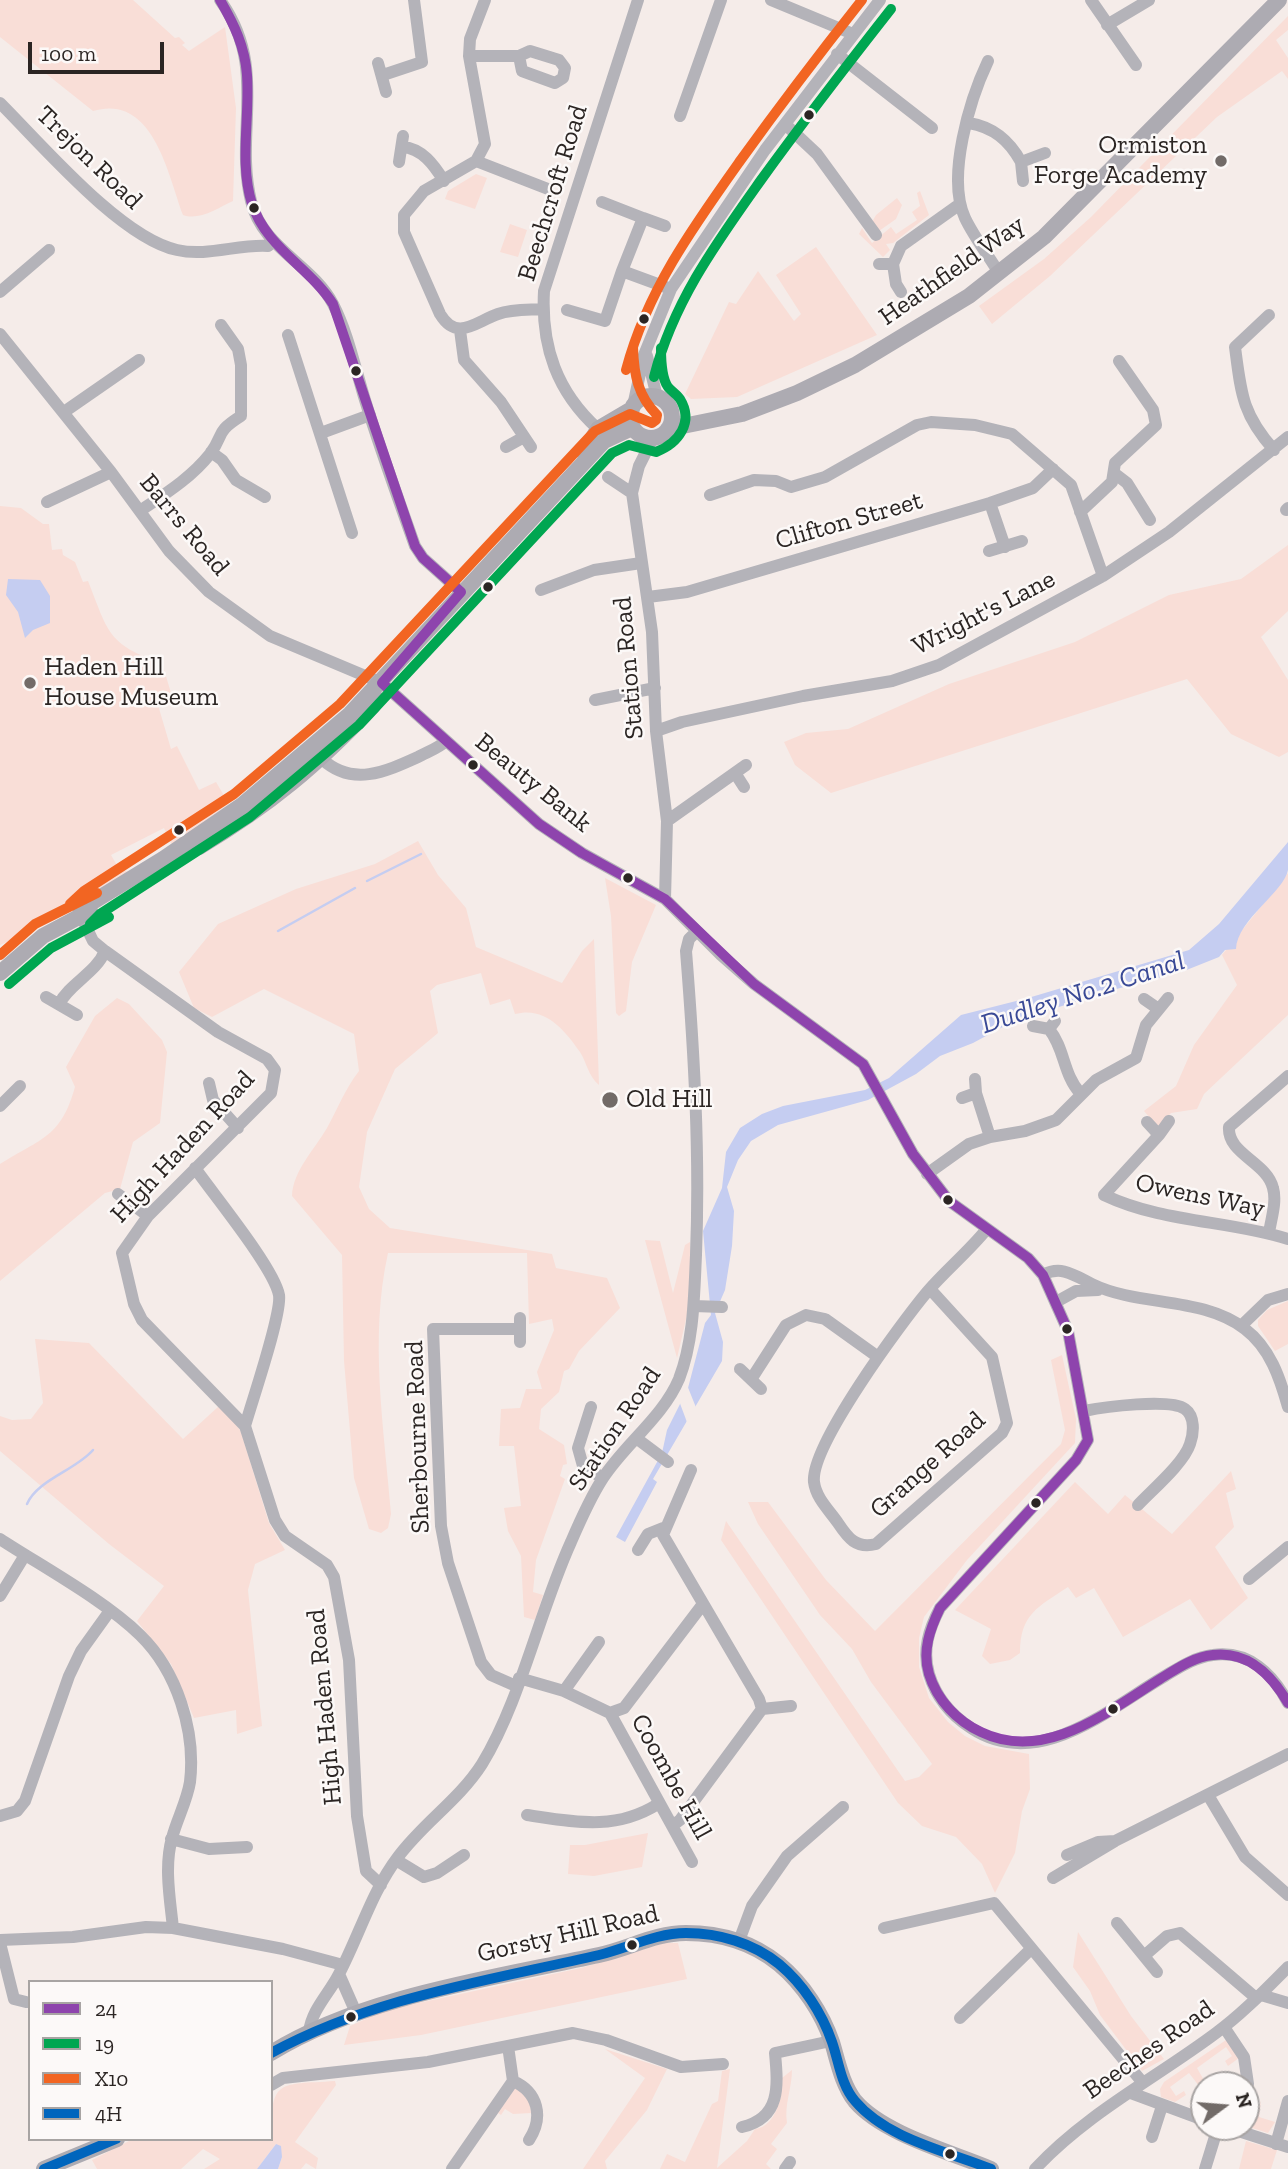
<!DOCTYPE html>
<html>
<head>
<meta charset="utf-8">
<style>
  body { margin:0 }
  #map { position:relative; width:1288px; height:2169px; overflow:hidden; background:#f5ece9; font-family:"Zilla Slab",serif }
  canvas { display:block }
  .legend { position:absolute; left:28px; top:1980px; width:245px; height:161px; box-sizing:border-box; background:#fcf9f8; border:2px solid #a8a4a3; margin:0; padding:9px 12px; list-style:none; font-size:21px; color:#2b2523 }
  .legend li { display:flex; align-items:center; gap:14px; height:35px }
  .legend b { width:35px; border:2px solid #a8a4a3 }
  .north { position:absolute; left:1190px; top:2071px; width:70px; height:70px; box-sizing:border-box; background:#fcf9f8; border:2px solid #a8a4a3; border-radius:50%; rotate:74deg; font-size:19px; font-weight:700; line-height:28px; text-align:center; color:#2b2523 }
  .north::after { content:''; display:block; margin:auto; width:24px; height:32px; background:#726b68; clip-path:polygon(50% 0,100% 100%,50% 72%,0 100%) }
  .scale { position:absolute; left:28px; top:42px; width:136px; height:32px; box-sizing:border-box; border:4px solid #2b2523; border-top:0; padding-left:9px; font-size:21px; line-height:24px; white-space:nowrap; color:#2b2523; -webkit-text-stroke:5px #fcf9f8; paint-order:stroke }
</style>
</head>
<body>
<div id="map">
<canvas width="1288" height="2169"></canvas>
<ul class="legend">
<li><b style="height:9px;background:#8e44ad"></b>24</li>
<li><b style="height:9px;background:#00a651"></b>19</li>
<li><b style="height:9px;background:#f26522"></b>X10</li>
<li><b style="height:9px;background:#0065bd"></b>4H</li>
</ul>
<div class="north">N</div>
<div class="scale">100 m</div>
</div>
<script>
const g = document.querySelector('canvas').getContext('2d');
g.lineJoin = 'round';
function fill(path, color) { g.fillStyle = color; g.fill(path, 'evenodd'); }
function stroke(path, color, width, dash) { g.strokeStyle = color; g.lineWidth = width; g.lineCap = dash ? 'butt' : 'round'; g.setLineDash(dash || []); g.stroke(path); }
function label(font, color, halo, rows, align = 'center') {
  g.font = font + ' "Zilla Slab",serif'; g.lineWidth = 5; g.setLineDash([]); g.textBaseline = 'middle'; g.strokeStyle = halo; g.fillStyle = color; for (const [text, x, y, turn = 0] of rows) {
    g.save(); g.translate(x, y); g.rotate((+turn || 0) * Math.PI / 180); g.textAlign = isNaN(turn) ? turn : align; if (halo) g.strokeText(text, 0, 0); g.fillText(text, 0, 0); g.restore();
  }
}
fill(new Path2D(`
  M0,0H133L175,38L179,37L185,43L182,45L189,51L225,27L236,108L233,201C218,208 199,221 183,215C168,174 153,93 93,111L0,37Z
  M1288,16V30L1276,40L1288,58V79L1282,71L1217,117L1050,276L992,324L979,306L1044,259L1091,217Z
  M476,174L487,178L475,209L445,199L448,191Z
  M920,191L929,215L893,243L886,244L890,250L883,257L859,234L862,228L872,243L891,227L896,234L917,220L912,212L920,206L917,193Z
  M897,198L902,205L896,219L879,231L872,222L876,215Z
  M510,224L527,230L518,257L500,252Z
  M816,247L877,335L737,397L691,399L685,394L729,302L736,304L758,271L794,321L801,314L776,275Z
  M0,506L21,508L43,524H49L52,550L62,549L63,555L75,562L83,582L88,581C108,631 107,645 162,663L171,693L158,705L171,749L177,746L199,790L216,782L229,804L172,845L164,828L111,855L118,867L128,872L37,929L0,945Z
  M1288,545V611L1261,637L1288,680V752L1279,757L1231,734L1187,679L831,793L795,765L784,742L806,733L848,729L949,684L1075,642L1169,595L1241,579Z
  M418,841L438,875L466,908L476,947L562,983L582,951L594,939L599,1085C588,1076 587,1063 580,1052C564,1029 545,1006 515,1014L510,999L490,1005L481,973L437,985L430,991L438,1033L395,1069L367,1132L359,1187L369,1209L390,1228L552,1254L556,1268L607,1278L620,1308L579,1351L569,1369L564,1371L559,1392L541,1409L539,1429L564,1445L567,1464L563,1465L560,1476L565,1479L536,1560L533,1592L543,1595L535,1620L524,1617L521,1556L508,1531L504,1508L521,1506L514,1446H499L501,1409L520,1408L526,1389H542L537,1372L554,1330L552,1319L529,1324L527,1253H388C369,1339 384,1427 391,1514L388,1528L381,1533L369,1529L354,1478L344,1361L342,1255L292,1196C293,1171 314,1150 327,1128C338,1108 345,1089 359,1071L354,1034L264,989L212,1017L194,1008L179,972L218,924L296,889L375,864Z
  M1288,873V1015L1204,1094L1197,1109L1171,1113L1158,1127L1144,1111L1176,1086L1194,1045L1237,985L1222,955Z
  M605,878L656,905L632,962L626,1011L619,1016L616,1013L611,916Z
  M117,998L129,1004L162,1040L167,1052L160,1123L133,1142L120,1189L105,1193L0,1281V1164C42,1138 61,1137 75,1087L66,1067L95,1016Z
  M645,1240L660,1241L673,1293L685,1245L690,1242L691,1298L677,1358Z
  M1288,1301V1344L1275,1351L1258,1326V1320L1267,1310Z
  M35,1339L89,1343L183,1439L219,1406L236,1423L241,1432L269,1523L285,1550L255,1564L248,1590L262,1726L237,1734L236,1710L194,1718L171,1664L137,1621L164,1586L109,1544L0,1451V1416L12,1420L31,1419L43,1403Z
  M1062,1355L1076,1419L1075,1443L967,1560L924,1617L919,1638V1667L929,1698L948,1722L965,1736L985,1746L1029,1754L1030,1789L1022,1811L1015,1853L995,1893L982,1864L956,1837L922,1826L898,1803L721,1540L726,1521L905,1781L919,1777L932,1764L871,1682L852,1649L820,1615L758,1524L748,1502H768L826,1580L875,1631L1061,1444L1065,1430L1051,1360Z
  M1231,1471L1236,1489L1226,1493L1234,1527L1215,1547L1248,1598L1211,1630L1190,1599L1123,1637L1094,1588L1076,1598L1068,1587C1038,1607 1020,1614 1020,1653L1010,1660L990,1664L982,1656L991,1629L955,1610L1075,1482L1108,1514L1125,1495L1172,1534Z
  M648,1833L642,1867L594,1876L568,1874L570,1845H585Z
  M1078,1932L1131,2016L1164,2059L1142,2071L1100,2015L1090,1991L1073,1967Z
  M664,1943H678L687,1979L421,2035L344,2045L350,2026L386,2010L581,1968Z
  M1229,2038L1239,2058L1228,2066L1225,2061L1232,2056L1226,2047L1197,2068L1205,2082L1199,2086L1189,2073L1170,2087L1176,2096L1184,2091L1186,2095L1175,2102L1161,2097L1160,2089L1164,2082Z
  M605,2049L667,2069L647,2110L605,2161L607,2169H583L645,2078Z
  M730,2069L717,2168L747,2141L755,2129C776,2127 783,2095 782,2078L792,2070C792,2088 784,2105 787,2123L771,2144L777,2149L766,2164L771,2169H660L667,2154L685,2162L712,2104L718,2101L722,2071Z
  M335,2081L336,2085L295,2142L318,2158L316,2169L306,2163L301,2169H278L282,2157L276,2144L257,2169H204L220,2159L203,2149L181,2169H97L92,2160L133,2139H271C271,2078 278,2085 335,2081Z
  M520,2088L529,2098L531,2113L513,2114L505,2109L501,2115L498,2113L514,2089Z
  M1261,2100L1259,2117L1275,2122L1268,2133L1246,2126V2117L1256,2119Z
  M1246,2141L1277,2150L1271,2169H1239Z`), '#f9ded7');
fill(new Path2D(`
  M8,579L40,580L50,596V623L33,630L25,638L18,612L6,595Z
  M1288,842C1288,851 1288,861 1288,870C1284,892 1237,920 1236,949L1225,950L1219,957L1184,971L1109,991L1012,1022L973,1043L940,1056L916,1074L868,1100L778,1125L751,1141L738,1160L727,1187L734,1211L732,1246L725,1290L715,1313L723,1342L722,1361L653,1479L657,1482L625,1542L616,1537L662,1453L667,1430L688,1388L705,1323L711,1315L703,1231L722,1188L726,1152L740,1128L762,1114L783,1106L865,1090L889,1078L961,1015L1028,998L1189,950L1219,924Z
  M276,2144L281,2146L282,2157L278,2169H257Z`), '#c5cdf1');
fill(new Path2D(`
  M685,1380L697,1410L688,1425L678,1398Z`), '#f5ece9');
stroke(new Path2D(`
  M367,881L421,854
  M278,931L355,888
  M27,1504C37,1480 76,1470 93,1450`), '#c5cdf1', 2.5);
stroke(new Path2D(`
  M220,0C269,68 234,131 251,201C262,248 312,264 333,304C348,333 355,368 365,400C380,449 398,498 415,546L423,558L461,592
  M485,0L470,39L469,56L485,144L476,161L424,191L404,215V232L440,314C457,342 475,322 498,314C512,309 528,310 543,309
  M771,0L853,34
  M1091,0L1136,65
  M1107,25L1149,0
  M837,54L932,128
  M469,56H519L530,51L559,60L565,68L563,78L555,83L522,71L519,56
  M988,61C970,99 946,177 965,218C974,237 988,255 999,273
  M378,63L386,92
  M383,75L422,62L414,0
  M0,103C42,145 121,238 177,250C207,257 238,244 268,246L273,242
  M680,116L721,0
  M969,123C993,127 1009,140 1021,162
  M785,124L817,154L876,235
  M402,147C422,148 434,165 444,181
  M476,161L548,189
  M399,162L403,136
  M1023,181L1021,162L1045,153
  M602,202L643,218L622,271L671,289
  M643,218L665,226
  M879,264H893L896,284L901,292
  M893,264L901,246L960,204
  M0,292L49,250
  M567,310L605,321L622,271
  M1269,315L1235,347C1241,393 1242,414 1274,450
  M460,330L464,360L501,402L531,447
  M0,334L111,472L169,551L209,592L270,636L382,683L539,824L582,853L665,899L721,955L754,984L863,1064L913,1154L949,1201L1028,1258L1043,1275L1068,1331L1088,1440L1076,1460L940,1608C929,1629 922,1650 929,1674C936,1697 951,1715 971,1728C1038,1772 1107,1710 1165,1676C1180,1667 1195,1657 1213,1655C1249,1650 1273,1674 1288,1703
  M288,335L352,533
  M647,356L657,397
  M633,406L644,355L671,289L765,150L880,0
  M64,412L139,360
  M598,429C557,392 541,347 544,291L638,0
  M321,433L370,415
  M653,438L639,466L632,493L652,632L656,731L667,821L665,899
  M506,447L524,437
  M211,452L222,460L236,480L265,497
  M1114,473L1127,483L1150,520
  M608,477L632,493
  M710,495L754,480L776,481L791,487L825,477L917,425L931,422L975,425L1012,434L1071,485L1103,576
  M47,502L111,472
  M990,503L1005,547
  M1286,510L1288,508
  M140,511C165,494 191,478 210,454C225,434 214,433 241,416V365L238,349L221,325
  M1080,512L1112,482L1115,463L1156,425L1153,410L1119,361
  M989,551L1022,541
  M541,590L594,570L641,563
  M648,597L687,592L990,503L1033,488L1053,469
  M595,700L655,688
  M656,731L682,722L803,696L892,681L939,665L1103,576L1169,532L1288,437
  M322,759C352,787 385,772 418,757C427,752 439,748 446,741
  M735,773L744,787
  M667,821L746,765
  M80,914L93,941L105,951L218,1032L267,1059L275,1070L271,1093L148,1216L122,1253L134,1304L142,1320L245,1426L275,1520L285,1536L327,1565L334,1577L349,1660L357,1816L366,1871L381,1885
  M46,997L77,1015
  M1144,999L1157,1008
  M59,1004C70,983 96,973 105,951
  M1033,1026L1049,1029L1055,1021
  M1049,1029C1065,1049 1063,1074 1080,1093
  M975,1079L976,1093L990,1137
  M209,1083L213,1100L238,1128
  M962,1098L976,1093
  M0,1106L20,1086
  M1147,1122L1159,1135L1104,1195C1163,1223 1227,1220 1288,1239
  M1159,1135L1169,1121
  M195,1168C213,1194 274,1268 279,1295C282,1314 252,1401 245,1426
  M927,1174L969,1144L990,1137L1025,1131L1056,1120L1096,1080L1136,1058L1146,1025L1168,998
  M118,1194L148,1216
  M1269,1233C1271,1219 1277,1202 1273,1188C1267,1162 1227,1154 1229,1127L1288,1076
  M1043,1275C1061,1265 1074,1275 1092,1284C1139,1307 1202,1296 1245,1329C1270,1348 1280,1378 1288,1407
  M930,1289L992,1357L1007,1423L1002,1433L876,1544C856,1549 848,1538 838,1523C829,1510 816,1498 814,1482C810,1446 902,1322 927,1292C946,1270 968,1252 986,1230
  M1056,1302L1076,1291L1098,1290
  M694,1306L722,1307
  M520,1318V1342
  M1241,1326L1268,1300L1288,1294
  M740,1369L761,1389
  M752,1378L786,1325L806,1315L825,1319L878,1357
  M591,1407L578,1448L583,1466L603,1478
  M1084,1411C1104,1407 1170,1398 1185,1409C1195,1416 1194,1433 1190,1444C1184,1463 1152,1490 1138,1505
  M636,1438L668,1462
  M0,1539C43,1567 104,1600 140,1635C177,1671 196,1731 190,1782C187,1801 177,1819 172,1838C164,1866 170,1899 173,1928
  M638,1550L648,1534L663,1528
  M1249,1579L1288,1547
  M0,1596L25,1555
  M519,1678L564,1691L610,1713L624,1708L703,1604
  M516,1686L491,1675L481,1662L448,1563L441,1526L433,1329H520
  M564,1691L599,1642
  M762,1709L791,1706
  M610,1713L692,1862
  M1208,1795L1245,1857L1288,1895
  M527,1815C575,1822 615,1831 658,1804
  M0,1816L17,1811L25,1801L69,1676L81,1651L109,1612
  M672,1826L680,1820L762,1709L759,1699L663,1535L691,1470
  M171,1839L209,1849L247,1847
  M1067,1855L1098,1842L1115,1841
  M396,1860L424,1877L437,1873L464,1855
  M1053,1878L1115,1841L1288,1754
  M1117,1923L1157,1972
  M884,1928L994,1903L1143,2083
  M0,1940L73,1937L146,1927L173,1928L283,1949L343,1965
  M739,1941L752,1906L787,1856L843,1807
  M0,1943L14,1999L26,2002
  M1144,1956L1167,1936L1180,1933L1256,1998
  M339,1974L357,2015
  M1261,1995L1288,2003
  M960,2018L1031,1949
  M1224,2027L1244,2057L1248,2084
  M309,2032C312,2009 329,1994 339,1974C359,1936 372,1891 398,1857C423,1823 459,1800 482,1764C521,1700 539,1612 571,1542C580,1521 590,1498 603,1478C625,1444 663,1417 679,1379C694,1340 694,1296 696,1255C700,1153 694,1052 686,951L689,939L697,931
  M513,2081C538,2092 544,2117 529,2140
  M271,2085L283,2078L428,2062L573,2033L606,2040L681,2067L723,2064
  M1131,2093L1204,2120
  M742,2127C781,2118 778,2086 775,2053L831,2041
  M1226,2127L1288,2147
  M1152,2137L1162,2106
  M1276,2144L1288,2101
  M452,2169L513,2081L508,2046
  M785,2169L790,2162
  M1035,2169C1087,2113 1156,2078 1216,2033C1242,2014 1265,1990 1288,1967
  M1205,2169L1218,2127`), '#b4b3b9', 12);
stroke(new Path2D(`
  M630 417a21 21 0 1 1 42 0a21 21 0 1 1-42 0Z
  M668,429L742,414L797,393L855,365L969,296L1044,237L1279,0
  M584,453L598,429L632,409
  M199,847C270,805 317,765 373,706L376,698
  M80,914L91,903L163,859L242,805L350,714L604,441L632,428
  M0,973L43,936L90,911
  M271,2053C363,1996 494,1978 599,1955C628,1949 655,1933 686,1933C720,1933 752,1942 779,1964C803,1984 822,2013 832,2042C838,2062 842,2084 855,2101C883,2134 951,2152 991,2169
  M44,2169L117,2139`), '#adabb2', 16);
stroke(new Path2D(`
  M220,0C234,24 245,47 247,75C250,118 239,163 252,204C266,247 310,268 333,304L415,546L423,558L461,592L382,683L539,824L582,853L665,899L754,984L863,1064L913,1154L949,1201L1028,1258L1043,1275L1068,1331L1088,1440L1076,1460L940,1608C930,1629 922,1651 929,1674C937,1700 957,1721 981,1732C1045,1763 1107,1712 1160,1679C1176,1669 1193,1657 1213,1655C1248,1651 1271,1674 1288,1703`), '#8e44ad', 10);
stroke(new Path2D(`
  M654,377C673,302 717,242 761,180C803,122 847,65 891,9
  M90,924L100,914L250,817L359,725L612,453L629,445L656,452C679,443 694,422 680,399C676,393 671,391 668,387C661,377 661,359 661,348
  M9,984L51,948L109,917`), '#00a651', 10);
stroke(new Path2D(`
  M626,370C647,291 693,227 740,161C779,107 820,53 862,0
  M70,904L84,891L234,794L340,704L595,431L630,414L652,423L656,420L657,415C638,396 634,375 633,348
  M0,955L35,924L97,893`), '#f26522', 10);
stroke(new Path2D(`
  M271,2053C374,1997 486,1981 599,1955C628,1948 656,1933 686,1933C719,1933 753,1943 779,1964C803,1984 822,2013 832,2042C839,2062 841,2085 855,2101C887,2139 947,2151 991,2169
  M44,2169L116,2139`), '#0065bd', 10);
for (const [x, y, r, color] of [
  [809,115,6,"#2b2523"],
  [1221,161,7,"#726b68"],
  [254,208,6,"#2b2523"],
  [644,319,6,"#2b2523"],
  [356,371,6,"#2b2523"],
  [488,587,6,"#2b2523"],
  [30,683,7,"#726b68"],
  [473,765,6,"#2b2523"],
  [179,830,6,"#2b2523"],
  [628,878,6,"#2b2523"],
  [610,1100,9,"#726b68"],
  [948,1200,6,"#2b2523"],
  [1067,1329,6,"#2b2523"],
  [1036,1503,6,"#2b2523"],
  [1113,1709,6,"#2b2523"],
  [632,1945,6,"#2b2523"],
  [351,2017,6,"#2b2523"],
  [950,2154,6,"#2b2523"]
]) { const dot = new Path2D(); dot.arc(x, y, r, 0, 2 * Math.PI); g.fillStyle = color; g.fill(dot); stroke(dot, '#fcf9f8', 2.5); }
label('26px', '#2b2523', '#fcf9f8', [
  ["Ormiston",1207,146,"right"],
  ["Forge Academy",1207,176,"right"],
  ["Haden Hill",44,668],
  ["House Museum",44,698],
  ["Old Hill",626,1100]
], 'left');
label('26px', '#2b2523', '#fcf9f8', [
  ["Trejon Road",89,158,44],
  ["Beechcroft Road",553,193,-73],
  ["Heathfield Way",952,271,-35],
  ["Clifton Street",849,521,-16],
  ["Barrs Road",184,525,50],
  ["Wright's Lane",984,613,-27],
  ["Station Road",629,668,-95],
  ["Beauty Bank",533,783,39],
  ["High Haden Road",183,1147,-47],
  ["Owens Way",1200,1196,12],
  ["Station Road",615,1429,-56],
  ["Sherbourne Road",418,1437,-92],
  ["Grange Road",928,1465,-42],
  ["High Haden Road",325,1707,-95],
  ["Coombe Hill",671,1777,61],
  ["Gorsty Hill Road",568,1934,-13],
  ["Beeches Road",1149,2050,-35]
]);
label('italic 28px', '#394996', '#fcf9f8', [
  ["Dudley No.2 Canal",1083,993,-18]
]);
</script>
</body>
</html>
